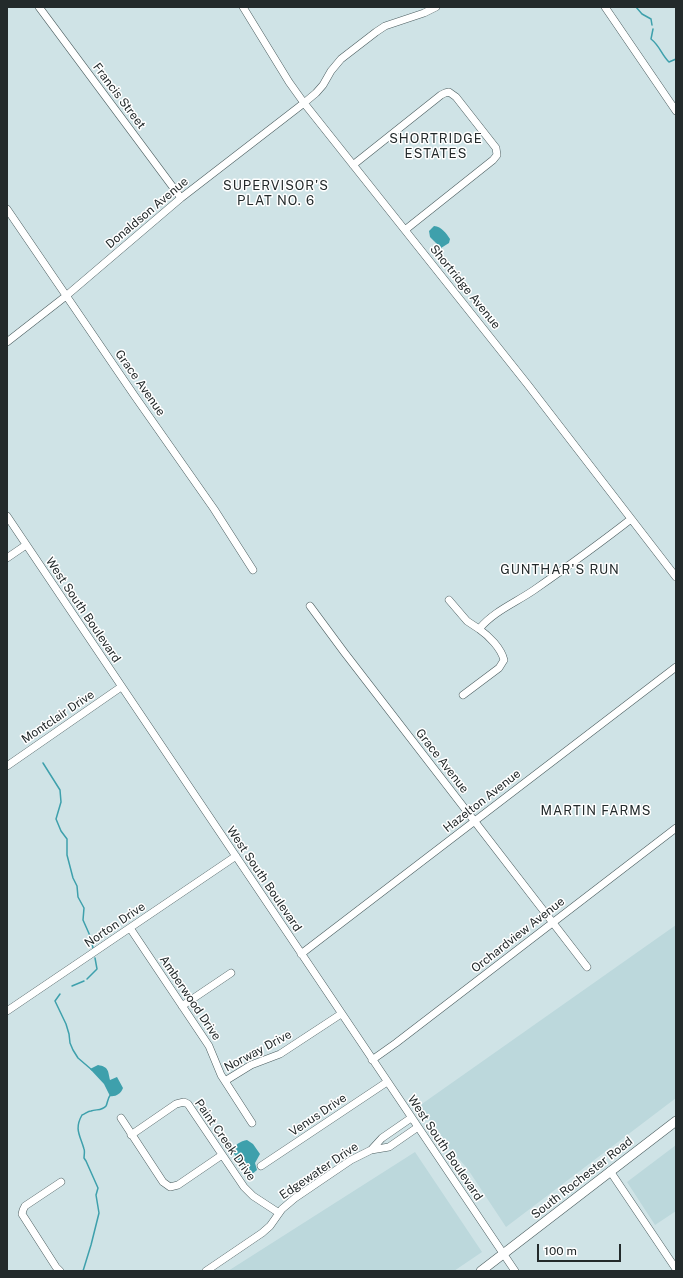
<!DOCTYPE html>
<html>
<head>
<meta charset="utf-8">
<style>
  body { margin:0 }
  #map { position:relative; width:683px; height:1278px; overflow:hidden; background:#cfe3e6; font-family:"Public Sans",sans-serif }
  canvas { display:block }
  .frame { position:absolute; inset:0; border:8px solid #232a2b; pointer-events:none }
  .scale { position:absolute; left:537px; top:1244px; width:84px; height:18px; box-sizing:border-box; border:2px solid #232a2b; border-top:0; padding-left:5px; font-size:12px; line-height:14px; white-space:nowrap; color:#232a2b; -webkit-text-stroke:3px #fff; paint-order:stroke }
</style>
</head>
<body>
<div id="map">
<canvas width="683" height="1278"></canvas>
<div class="frame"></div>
<div class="scale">100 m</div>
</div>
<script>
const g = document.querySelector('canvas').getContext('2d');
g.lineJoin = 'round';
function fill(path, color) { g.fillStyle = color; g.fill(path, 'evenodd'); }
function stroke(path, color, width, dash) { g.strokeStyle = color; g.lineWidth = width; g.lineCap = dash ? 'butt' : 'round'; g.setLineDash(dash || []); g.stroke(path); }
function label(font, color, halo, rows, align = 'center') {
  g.font = font + ' "Public Sans",sans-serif'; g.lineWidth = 3; g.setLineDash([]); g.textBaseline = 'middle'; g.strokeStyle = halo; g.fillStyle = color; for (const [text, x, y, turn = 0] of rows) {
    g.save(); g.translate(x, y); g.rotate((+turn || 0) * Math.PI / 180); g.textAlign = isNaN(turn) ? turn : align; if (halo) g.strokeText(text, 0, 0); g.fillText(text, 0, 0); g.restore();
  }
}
fill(new Path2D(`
  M676,925V1098L506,1227L467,1168L449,1148L419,1106Z
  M676,1145V1211L655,1225L627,1182Z
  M415,1152L482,1252L454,1271H228Z`), '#bcd8dc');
fill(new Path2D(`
  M434,226C442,227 446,233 450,239L449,243L441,248L430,237L429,231Z
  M98,1065C109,1067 108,1071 110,1080L117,1077L123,1088C121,1094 115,1097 110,1096L104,1084L90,1069Z
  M247,1140L253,1144L260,1154L255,1163L257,1170L251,1175L246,1173L233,1152C233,1145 241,1141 247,1140Z`), '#3ea0ac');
stroke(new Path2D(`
  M636,7L642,14L651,19L652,25
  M653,29L651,39C660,46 661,54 669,62L676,59
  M43,763L60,790L61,802L56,819L61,831L67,839V855L73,878L77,886L78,897L84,908L83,920L91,938L93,948
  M87,979L97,969L95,958
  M72,986L84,981
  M60,994L55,1001L66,1024L69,1034L70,1043L73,1050L78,1058L92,1070
  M83,1271L91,1245L99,1213L96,1195L98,1188L86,1161L84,1158C84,1156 85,1151 84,1149C80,1135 74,1129 82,1115C85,1114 88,1111 91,1111C96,1109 102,1111 106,1106C108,1102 107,1099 111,1094`), '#3ea0ac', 1.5);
const minor = new Path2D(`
  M39,7L181,198
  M243,7L289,82L304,103L528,385L676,577
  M605,7L676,111
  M353,165L441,95L445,93L449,92L456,97L496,148L497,155L493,160L405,230
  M7,209L134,395L214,509L253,570
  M7,342L66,296L181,198L304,103L316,93L323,85L331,71L341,59L376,32L385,26L424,13L436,7
  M7,516L515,1271
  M7,558L26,545
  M449,600L467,621L479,629
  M310,606L344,652L587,967
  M463,695L499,668L504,660C501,648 489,636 479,629C494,611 515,603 534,590C567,567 599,544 631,519
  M7,766L121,687
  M130,928L209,1046L221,1075L252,1123
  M301,954L676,667
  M182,1006L231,973
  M7,1011L236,856
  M372,1060L396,1043L676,828
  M225,1081L251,1065L280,1054L341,1014
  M121,1118L163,1182L170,1187L178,1185L222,1155
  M411,1118L382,1138L371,1150L389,1147L418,1127
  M131,1135L176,1104L184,1102L188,1104L244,1187L253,1196L279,1213
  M261,1166L387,1082
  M610,1171L676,1269
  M60,1271L56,1267L22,1214L23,1210L25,1206L61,1182
  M206,1271L262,1233L270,1226L282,1209L295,1198L351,1160L371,1150`);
const major = new Path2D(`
  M481,1271L676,1121`);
stroke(minor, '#4b5d5f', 8);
stroke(major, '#4b5d5f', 10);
stroke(minor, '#fff', 7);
stroke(major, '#fff', 9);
label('12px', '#232a2b', '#fff', [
  ["Francis Street",119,96,53],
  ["Donaldson Avenue",147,213,-40],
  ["Shortridge Avenue",465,287,51],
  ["Grace Avenue",140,383,55],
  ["West South Boulevard",83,610,56],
  ["Montclair Drive",58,717,-34],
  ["Grace Avenue",442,761,52],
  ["Hazelton Avenue",482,801,-38],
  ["West South Boulevard",264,879,56],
  ["Norton Drive",115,925,-34],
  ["Orchardview Avenue",518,935,-38],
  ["Amberwood Drive",190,998,56],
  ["Norway Drive",258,1051,-28],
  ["Venus Drive",318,1115,-34],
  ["Paint Creek Drive",225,1140,55],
  ["West South Boulevard",445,1148,56],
  ["Edgewater Drive",319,1171,-34],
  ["South Rochester Road",582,1178,-38]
]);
g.letterSpacing = '1px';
label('13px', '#232a2b', '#fff', [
  ["SHORTRIDGE",436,139],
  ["ESTATES",436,154],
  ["SUPERVISOR'S",276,186],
  ["PLAT NO. 6",276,201],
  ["GUNTHAR'S RUN",560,570],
  ["MARTIN FARMS",596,811]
]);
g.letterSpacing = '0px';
</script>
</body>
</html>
